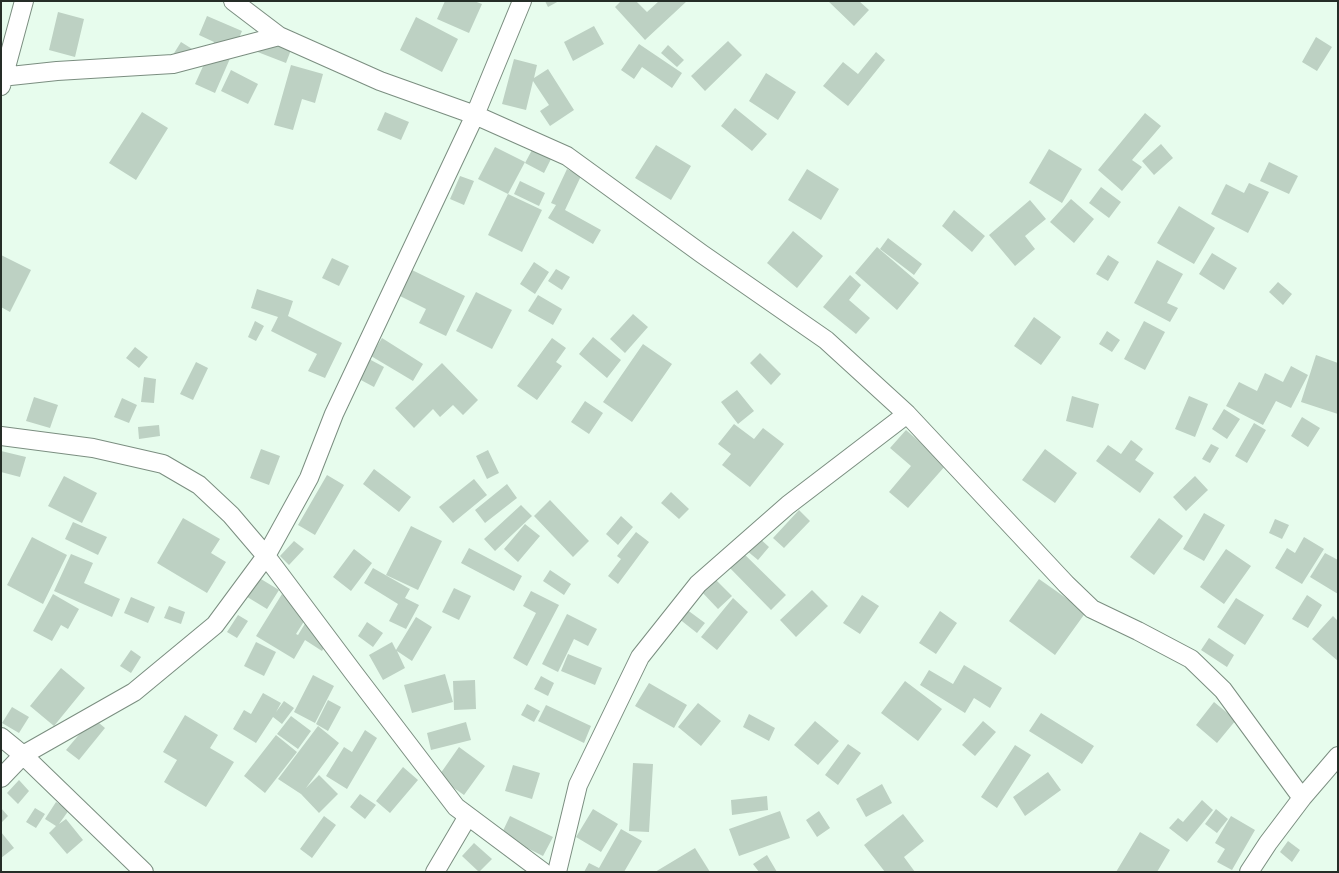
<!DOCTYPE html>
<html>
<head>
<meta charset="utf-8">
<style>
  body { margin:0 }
  #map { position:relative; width:1339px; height:873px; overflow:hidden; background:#e7fced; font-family:"Source Sans 3",sans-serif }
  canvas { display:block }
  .frame { position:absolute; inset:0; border:2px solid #252d27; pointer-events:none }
</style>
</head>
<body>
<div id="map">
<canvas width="1339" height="873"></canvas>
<div class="frame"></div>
</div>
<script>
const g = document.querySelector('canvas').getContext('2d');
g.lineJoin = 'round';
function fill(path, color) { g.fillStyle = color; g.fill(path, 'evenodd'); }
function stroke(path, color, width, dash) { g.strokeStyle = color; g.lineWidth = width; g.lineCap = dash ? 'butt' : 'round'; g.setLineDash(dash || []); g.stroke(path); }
fill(new Path2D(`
  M445,1H474L482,4L469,33L437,19Z
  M545,1H559L548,7Z
  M621,1H636L647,12L659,1H687L645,40L615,7Z
  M828,1H859L869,10L854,26Z
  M58,12L84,19L75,57L49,50Z
  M207,16L242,31L215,93L195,84L214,42L199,35Z
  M416,17L458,39L442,72L400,50Z
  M594,26L604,44L573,61L564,42Z
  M1316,37L1332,47L1317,71L1302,62Z
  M728,41L742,55L705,91L691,76Z
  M181,42L197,52L171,58Z
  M294,42L286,63L255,51Z
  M639,44L682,73L672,88L642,67L634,79L621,70Z
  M668,45L684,60L677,67L661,53Z
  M876,52L885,60L848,106L823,86L843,62L858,74Z
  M514,59L537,65L534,78L548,69L574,110L550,126L540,111L549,105L533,81L526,110L502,104Z
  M291,65L323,74L315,103L302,99L293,130L274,125Z
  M231,70L258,84L248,104L221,91Z
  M766,73L796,92L778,120L749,101Z
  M735,108L767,134L752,151L721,126Z
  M142,112L168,128L136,180L109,163Z
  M385,112L409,122L401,140L377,130Z
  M1145,113L1161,126L1132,160L1142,167L1122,191L1098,170Z
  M1161,144L1173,158L1154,175L1142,161Z
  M656,145L691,166L671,200L635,178Z
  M495,147L525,162L508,194L542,210L522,252L488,235L508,194L478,179Z
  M1049,149L1082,169L1062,203L1029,183Z
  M532,150L551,159L544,173L525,163Z
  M1269,162L1298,176L1289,194L1260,181Z
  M567,169L581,176L565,210L601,230L593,244L548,218L556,205L551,203Z
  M807,169L839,189L821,220L788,200Z
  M460,176L474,181L464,205L450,199Z
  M520,181L545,193L539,206L514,194Z
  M1249,183L1269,192L1248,233L1211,214L1226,184L1244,193Z
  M1101,187L1121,202L1109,218L1089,203Z
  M1071,199L1094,219L1074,243L1050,222Z
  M1030,200L1046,219L1025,236L1035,249L1015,266L989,235Z
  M1179,206L1215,228L1194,264L1157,243Z
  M954,210L985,236L972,252L942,226Z
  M793,231L823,256L797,288L767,263Z
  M888,238L922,264L914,275L880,249Z
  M877,247L919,283L897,310L855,273Z
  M1212,253L1237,268L1224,290L1199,274Z
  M1,255L31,270L10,312L1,307Z
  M1108,255L1119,262L1108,281L1096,274Z
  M332,258L349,266L339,286L322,278Z
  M1157,260L1183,274L1167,303L1178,308L1170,322L1134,303Z
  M534,262L549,272L535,294L520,284Z
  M556,269L570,277L562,290L548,281Z
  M412,270L465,296L446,336L419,323L426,309L400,296Z
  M850,275L861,285L849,300L870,318L856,334L823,307Z
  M1278,282L1292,294L1283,305L1269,292Z
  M257,289L293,301L288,316L342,343L325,378L308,371L317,354L271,331L278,317L251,308Z
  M476,292L512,310L492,349L456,331Z
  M538,295L562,309L553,325L528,311Z
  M633,314L648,327L625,353L610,339Z
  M1034,317L1061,337L1041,365L1014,346Z
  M255,321L264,326L256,341L248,337Z
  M1144,321L1165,332L1145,370L1124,359Z
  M1107,331L1120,340L1112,352L1099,344Z
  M593,337L621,360L607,378L579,354Z
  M382,338L423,364L413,381L371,356Z
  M552,338L566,348L556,362L562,366L537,400L517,386Z
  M643,344L672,364L632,422L603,402Z
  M135,347L148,357L139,368L126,358Z
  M760,353L781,374L771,385L750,363Z
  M1316,355L1338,363V414L1301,402Z
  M369,359L384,367L374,387L359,379Z
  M196,362L208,368L193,400L180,394Z
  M442,363L478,400L463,415L453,405L440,417L433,409L414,428L395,408Z
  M1291,366L1308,375L1291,408L1276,401L1263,425L1226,406L1239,382L1257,391L1265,373L1283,382Z
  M144,377L156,379L154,403L141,402Z
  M737,390L754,411L738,424L721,402Z
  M1072,396L1099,404L1093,428L1066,421Z
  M1189,396L1208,404L1195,437L1175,429Z
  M34,397L58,405L50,428L26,421Z
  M122,398L137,405L129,423L114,417Z
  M585,401L603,413L589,434L571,422Z
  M1224,409L1240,419L1227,439L1212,429Z
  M1302,417L1320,428L1308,447L1291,436Z
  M1254,423L1266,430L1247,463L1235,456Z
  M734,424L754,439L763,428L784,444L750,487L722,465L731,454L718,444Z
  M159,425L160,436L139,439L138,427Z
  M906,430L946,465L908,508L889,492L911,466L890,448Z
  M1131,440L1143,449L1135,460L1154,473L1140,493L1096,461L1108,445L1121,454Z
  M1211,444L1219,448L1210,463L1202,459Z
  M261,449L280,456L269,485L250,478Z
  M1045,449L1077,473L1055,503L1022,480Z
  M488,450L499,473L487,479L476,456Z
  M1,451L26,457L20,477L1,472Z
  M374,469L411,497L399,512L363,484Z
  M327,475L344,485L315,535L298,525Z
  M64,476L97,493L82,523L48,506Z
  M1195,476L1208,490L1186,511L1173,497Z
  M474,479L487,495L453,523L439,507Z
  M507,484L517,498L485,523L475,510Z
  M671,492L689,509L679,519L661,503Z
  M550,500L589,541L573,557L534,516Z
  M521,505L532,516L495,551L484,539Z
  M799,510L810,521L784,548L773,538Z
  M1204,513L1225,525L1204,561L1183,549Z
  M621,516L633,527L618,545L606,534Z
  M183,518L220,539L211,553L226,562L207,593L157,563Z
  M1159,518L1183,536L1154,575L1130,557Z
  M1275,519L1289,525L1282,539L1269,533Z
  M73,522L107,537L98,555L65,539Z
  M525,524L540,536L518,562L504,549Z
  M411,526L442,541L418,590L386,575Z
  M636,532L649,542L618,584L608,576L621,559L617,556Z
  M757,536L769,547L758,560L746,550Z
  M32,537L67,555L43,604L7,585Z
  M1304,537L1324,549L1302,584L1275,568L1287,548L1295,553Z
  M294,541L304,549L289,565L280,556Z
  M469,548L522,576L514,591L461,563Z
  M354,549L372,563L351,591L333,577Z
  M1226,549L1251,566L1224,604L1200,587Z
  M741,551L786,595L771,610L727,565Z
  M1325,553L1338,560V594L1310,577Z
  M71,554L93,563L84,583L120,599L112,617L54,591Z
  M373,568L410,589L405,598L419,605L406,629L389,621L398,604L364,583Z
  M550,570L571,584L564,595L543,581Z
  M256,576L279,590L267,609L244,595Z
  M713,577L732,596L718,609L700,590Z
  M1039,579L1086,612L1055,655L1009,621Z
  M454,588L471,596L459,620L442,612Z
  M812,590L828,606L796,637L780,620Z
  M531,591L559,605L527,666L513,658L536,613L523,606Z
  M53,594L79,609L68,629L61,625L52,641L33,631Z
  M282,594L310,612L296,634L298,635L306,622L330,638L322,651L305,640L294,659L256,636Z
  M862,595L879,606L860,634L843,623Z
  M1307,595L1322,605L1308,628L1292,619Z
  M131,597L155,607L148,623L124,613Z
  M733,598L748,612L717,650L701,637Z
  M1236,598L1264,615L1245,645L1217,627Z
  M169,606L185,612L181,624L164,618Z
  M686,609L705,623L697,633L678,618Z
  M940,611L957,623L936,654L919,643Z
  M567,614L597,629L588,646L574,639L558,672L542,664Z
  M238,615L248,621L237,638L227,632Z
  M1333,616L1338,621V661L1312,639Z
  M416,617L432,627L412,661L397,651L405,668L383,680L369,655L392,642L396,650Z
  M367,622L383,633L373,647L358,636Z
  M1209,638L1234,655L1227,667L1201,650Z
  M256,642L276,652L264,676L244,666Z
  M131,650L141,657L131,673L120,666Z
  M568,654L602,668L595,685L561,671Z
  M964,665L1002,688L990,708L974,698L965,713L920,685L929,670L953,684Z
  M61,668L85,688L54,726L30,706Z
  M445,674L453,702L412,713L404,685Z
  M313,675L334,686L315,723L294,712Z
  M541,676L554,683L548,696L534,689Z
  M475,680L476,709L454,710L453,681Z
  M905,681L942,709L918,741L881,713Z
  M649,683L687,705L674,728L635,706Z
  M263,693L281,703L276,712L284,701L294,708L282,724L273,717L256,743L233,729L244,710L251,714Z
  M328,700L341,707L328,731L316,724Z
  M1214,702L1236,720L1217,743L1196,725Z
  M698,703L721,721L701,746L678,727Z
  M527,704L540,711L534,722L521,715Z
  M546,705L591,726L584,743L538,721Z
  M12,707L29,717L19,733L2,723Z
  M1041,713L1094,746L1082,764L1029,731Z
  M749,714L775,728L769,741L743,727Z
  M185,715L218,735L210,748L234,762L206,807L164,782L177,760L163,752Z
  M291,716L311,731L298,749L277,734Z
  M93,718L105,728L79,760L66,750Z
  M815,721L839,741L818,765L794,745Z
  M983,721L996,732L975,756L962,745Z
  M466,722L471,740L431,750L427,733Z
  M318,726L339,743L306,788L319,775L338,794L319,813L301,794L278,779Z
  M365,730L377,738L347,789L326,776L344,747L352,752Z
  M276,735L297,752L265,793L244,776Z
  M848,744L861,753L838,785L825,775Z
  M1015,745L1031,755L997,808L981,797Z
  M459,747L485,766L464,795L438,777Z
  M633,763L653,764L649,832L629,831Z
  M513,765L540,773L532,799L505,791Z
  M403,767L418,780L390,813L376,801Z
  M1048,772L1061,790L1025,816L1013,797Z
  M19,780L29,791L18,804L7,793Z
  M882,784L892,803L866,817L856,799Z
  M360,794L376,805L365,819L350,807Z
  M767,796L768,810L732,815L731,800Z
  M1202,800L1213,810L1187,842L1169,828L1178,818L1183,822Z
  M56,802L69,810L59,824L66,819L83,840L67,854L49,833L56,826L45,819Z
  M1,808L8,816L1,823Z
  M35,808L45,814L36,828L26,822Z
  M593,809L618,824L601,852L576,837Z
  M1216,809L1228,819L1217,833L1205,824Z
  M780,811L790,838L739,856L729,829Z
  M819,811L830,828L817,837L806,820Z
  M903,814L924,841L904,857L915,872H885L864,845Z
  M324,816L336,825L312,858L300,849Z
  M510,816L553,837L543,856L501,835Z
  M1231,816L1255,830L1232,870L1217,862L1225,849L1215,843Z
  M621,829L642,841L624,872H584L589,863L599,868Z
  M1,832L14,848L1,858Z
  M1140,832L1170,850L1157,872H1116Z
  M1288,841L1300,850L1292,862L1280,852Z
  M474,843L492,859L479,872L462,856Z
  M695,848L710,872H655Z
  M767,855L777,872H759L753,864Z`), '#bdd1c3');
const minor = new Path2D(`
  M233,1L279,36L380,81L475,115L567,156L702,254L826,340L907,414L1066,584L1092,609L1138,631L1191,659L1223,690L1302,798
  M1,77L57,71L173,64L279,36
  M1,86L24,1
  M1,436L93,448L163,464L199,485L231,515L266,556L353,672L456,807L543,872
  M1,737L23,755L144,872
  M1,778L23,755L134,692L215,625L266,556L309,478L334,414L475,115L522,1
  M435,872L468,816
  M557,872L578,785L640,657L698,584L788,505L907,414
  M1249,872L1268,843L1302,798L1338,756`);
stroke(minor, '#7b8e80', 20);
stroke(minor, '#fff', 18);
</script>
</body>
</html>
